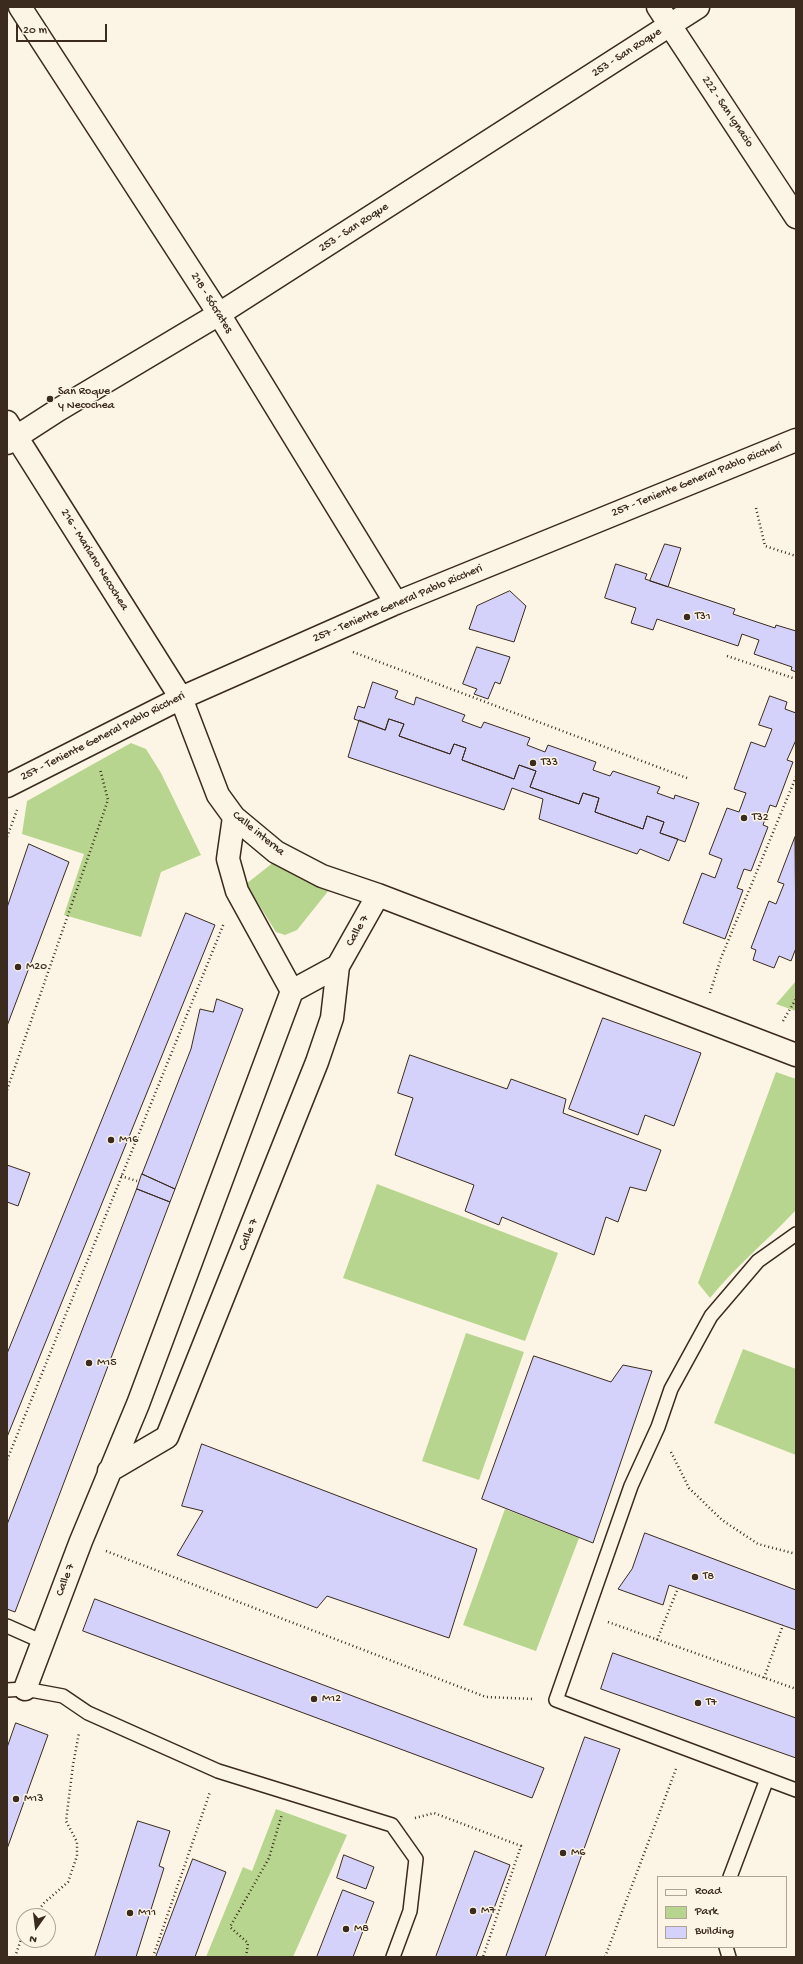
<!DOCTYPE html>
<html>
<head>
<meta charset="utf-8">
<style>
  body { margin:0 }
  #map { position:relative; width:803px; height:1964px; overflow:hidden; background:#fcf5e5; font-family:"Gochi Hand",sans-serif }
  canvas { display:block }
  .frame { position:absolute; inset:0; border:8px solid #3b2a1e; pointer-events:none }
  .legend { position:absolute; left:657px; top:1876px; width:130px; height:72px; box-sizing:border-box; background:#fcf5e5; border:1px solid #afa495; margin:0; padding:5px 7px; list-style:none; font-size:12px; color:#3b2a1e }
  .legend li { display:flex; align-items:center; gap:8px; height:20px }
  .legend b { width:20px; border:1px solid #afa495 }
  .north { position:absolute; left:16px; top:1908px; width:40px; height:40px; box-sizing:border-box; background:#fcf5e5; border:1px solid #afa495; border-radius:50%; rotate:194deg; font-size:11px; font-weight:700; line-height:16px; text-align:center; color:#3b2a1e }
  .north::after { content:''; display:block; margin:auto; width:14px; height:18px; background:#3b2a1e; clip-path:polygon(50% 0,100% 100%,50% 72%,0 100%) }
  .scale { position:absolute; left:16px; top:24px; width:91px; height:18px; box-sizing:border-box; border:2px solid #3b2a1e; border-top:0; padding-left:5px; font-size:12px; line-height:14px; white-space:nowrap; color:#3b2a1e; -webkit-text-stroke:3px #fcf5e5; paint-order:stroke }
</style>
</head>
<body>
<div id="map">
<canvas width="803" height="1964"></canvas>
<div class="frame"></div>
<ul class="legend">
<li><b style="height:5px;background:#fcf5e5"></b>Road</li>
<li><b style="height:11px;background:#b7d58e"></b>Park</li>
<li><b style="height:11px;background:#d4d2fb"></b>Building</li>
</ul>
<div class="north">N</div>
<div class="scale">20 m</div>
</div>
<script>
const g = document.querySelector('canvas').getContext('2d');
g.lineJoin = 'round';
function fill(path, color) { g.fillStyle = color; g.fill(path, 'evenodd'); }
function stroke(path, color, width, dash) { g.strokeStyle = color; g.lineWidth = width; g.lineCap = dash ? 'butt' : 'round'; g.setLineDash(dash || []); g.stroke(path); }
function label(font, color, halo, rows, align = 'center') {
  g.font = font + ' "Gochi Hand",sans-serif'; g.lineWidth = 3; g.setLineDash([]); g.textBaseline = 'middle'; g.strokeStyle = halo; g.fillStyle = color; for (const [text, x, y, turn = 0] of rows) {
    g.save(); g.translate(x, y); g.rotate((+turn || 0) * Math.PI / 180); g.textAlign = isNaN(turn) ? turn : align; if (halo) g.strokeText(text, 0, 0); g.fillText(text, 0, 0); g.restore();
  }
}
fill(new Path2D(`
  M131,743L146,749L161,773L201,855L161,872L141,937L64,915L84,854L22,834L27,801Z
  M279,858L329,890L297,930L285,935L276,932L246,884Z
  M796,981V1011L776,1004Z
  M776,1072L796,1079V1210C768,1240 736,1266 710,1298L698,1283Z
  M377,1184L558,1253L525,1341L343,1278Z
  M466,1333L524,1352L479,1480L422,1461Z
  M743,1349L796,1369V1455L714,1423Z
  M505,1509L579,1538L536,1651L463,1625Z
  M276,1809L347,1835L293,1957H206L243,1867L252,1871Z`), '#b7d58e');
const building = new Path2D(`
  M665,544L681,548L668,587L650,581Z
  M616,564L647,574L645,579L735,609L733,614L775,628L776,625L796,631V672L791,670L792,667L754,654L759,640L742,634L738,646L657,619L653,630L631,623L636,608L605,598Z
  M510,591L526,606L514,642L469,629L477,606Z
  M477,647L510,657L500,684L495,682L488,699L474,694L477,689L463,684Z
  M373,682L398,691L395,698L414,705L416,697L465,715L462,721L481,728L484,722L530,738L527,745L545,752L548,745L596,762L593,770L610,776L613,771L660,787L657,793L674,799L675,795L699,803L685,842L660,833L664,822L647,816L643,829L595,812L599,798L583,793L579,804L530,787L536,771L519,765L514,779L462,760L466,748L454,744L450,754L399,736L404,724L389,719L385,730L354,719L358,706L364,708Z
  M770,696L787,702L785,709L796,713V740L787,760L793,762L776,807L770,805L763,825L768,827L751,871L744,869L737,888L743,890L725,939L683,923L702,873L715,878L722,859L709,854L727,808L739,812L746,793L734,789L751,742L765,747L772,729L759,725Z
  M389,719L404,724L399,736L450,754L454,744L466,748L462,760L514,779L519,765L536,771L530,787L579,804L583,793L599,798L595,812L643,829L647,816L664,822L660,833L678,839L669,861L640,849L637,854L539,819L543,799L512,788L504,810L348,757L359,720L385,730Z
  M795,837L796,948L791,961L779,956L774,968L753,960L756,950L751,948L769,901L776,904L784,884L778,882Z
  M29,844L69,862L7,1026V908Z
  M186,913L215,925L7,1437V1354Z
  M217,999L243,1009L175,1189L142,1174L191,1049L200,1009L213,1012Z
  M603,1018L701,1053L674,1126L645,1115L638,1135L569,1109Z
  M410,1055L507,1089L511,1079L566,1099L563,1113L661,1150L646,1191L630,1187L618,1222L606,1217L594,1255L502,1217L499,1225L465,1211L474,1185L395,1155L413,1098L398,1093Z
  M7,1165L30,1173L18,1206L7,1202Z
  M142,1174L175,1189L170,1202L137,1189Z
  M137,1189L170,1202L15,1612L7,1609V1525Z
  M534,1356L611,1382L623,1365L652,1371L593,1543L482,1499Z
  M202,1444L477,1549L449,1638L327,1596L317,1608L177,1555L203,1511L182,1506Z
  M645,1533L796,1590V1630L669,1585L663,1605L618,1589L632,1569Z
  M95,1599L544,1768L532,1798L83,1631Z
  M613,1653L796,1718V1758L601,1689Z
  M16,1723L48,1735L7,1849V1748Z
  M585,1737L620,1749L545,1957H506Z
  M138,1821L170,1831L159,1866L164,1868L136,1957H95Z
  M475,1851L510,1865L476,1957H436Z
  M344,1855L374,1867L366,1889L337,1878Z
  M193,1859L226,1872L195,1957H156Z
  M343,1890L374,1902L353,1957H317Z`);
fill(building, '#d4d2fb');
stroke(building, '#3b2a1e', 1);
const service = new Path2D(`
  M796,1234L758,1261L711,1316L671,1389L658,1427L631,1486L556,1700L796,1790
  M7,1626L43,1642
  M7,1690L25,1689L63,1696L88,1713L218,1771L392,1825L416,1859L410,1911L393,1957
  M730,1877L767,1779
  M726,1947L729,1957`);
const minor = new Path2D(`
  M20,7L219,314L396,603
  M658,7L796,217
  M7,422L181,698L218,795L234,817L276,852L322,876L378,895L796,1055
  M7,443L58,410L219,314L698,7
  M7,786L181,698L396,603L796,440
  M234,817L228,859L237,891L292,991
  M109,1471L167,1437L317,1062L332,1018L338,966
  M25,1689L81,1541L138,1404L292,991L338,966L378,895`);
stroke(service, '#3b2a1e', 16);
stroke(minor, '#3b2a1e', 25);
stroke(new Path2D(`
  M756,508L765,546L796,556
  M353,652L687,778
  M727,656L796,679
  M7,837L17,810
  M710,993L721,958L796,777
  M783,1021L796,999
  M7,1090L108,800L100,769
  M121,1176L137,1181
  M671,1452L689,1488L722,1520L758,1544L796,1554
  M7,1460L224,923
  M106,1551L486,1697L534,1699
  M608,1622L796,1689
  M657,1640L678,1588
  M764,1678L783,1625
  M415,1818L434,1813L521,1846L483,1957
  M34,1916L44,1903L68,1882L77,1856V1842L66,1821L73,1765L79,1733
  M15,1957L24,1931
  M153,1957L210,1792
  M246,1957L248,1943L230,1927L269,1858L282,1814
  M605,1957L676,1769`), '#3b2a1e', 2.5, [1, 3]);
stroke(service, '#fcf5e5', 13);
stroke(minor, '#fcf5e5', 22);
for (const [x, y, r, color] of [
  [50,399,4,"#3b2a1e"],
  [687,617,4,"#3b2a1e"],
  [533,763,4,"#3b2a1e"],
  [744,818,4,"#3b2a1e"],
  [18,967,4,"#3b2a1e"],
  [111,1140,4,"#3b2a1e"],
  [89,1363,4,"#3b2a1e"],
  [695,1577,4,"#3b2a1e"],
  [314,1699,4,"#3b2a1e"],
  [698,1703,4,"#3b2a1e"],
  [16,1799,4,"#3b2a1e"],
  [563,1853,4,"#3b2a1e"],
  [473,1911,4,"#3b2a1e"],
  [130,1913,4,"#3b2a1e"],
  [346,1929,4,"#3b2a1e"]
]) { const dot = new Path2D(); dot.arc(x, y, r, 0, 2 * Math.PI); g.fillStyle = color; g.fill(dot); stroke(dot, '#fcf5e5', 1.5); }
label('12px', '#3b2a1e', '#fcf5e5', [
  ["253 - San Roque",627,53,-33],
  ["222 - San Ignacio",727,112,56],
  ["253 - San Roque",354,228,-33],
  ["218 - Sócrates",211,303,58],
  ["257 - Teniente General Pablo Riccheri",697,480,-22],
  ["216 - Mariano Necochea",94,560,58],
  ["257 - Teniente General Pablo Riccheri",398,604,-23],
  ["257 - Teniente General Pablo Riccheri",103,737,-27],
  ["Calle interna",258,834,39],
  ["Calle 7",358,931,-60],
  ["Calle 7",249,1235,-68],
  ["Calle 7",66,1580,-69]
]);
label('12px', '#3b2a1e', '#fcf5e5', [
  ["San Roque",58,392],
  ["y Necochea",58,406],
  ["T31",695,617],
  ["T33",541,763],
  ["T32",752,818],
  ["M20",26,967],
  ["M16",119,1140],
  ["M15",97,1363],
  ["T8",703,1577],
  ["M12",322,1699],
  ["T7",706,1703],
  ["M13",24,1799],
  ["M6",571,1853],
  ["M7",481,1911],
  ["M11",138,1913],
  ["M8",354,1929]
], 'left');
</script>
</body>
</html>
